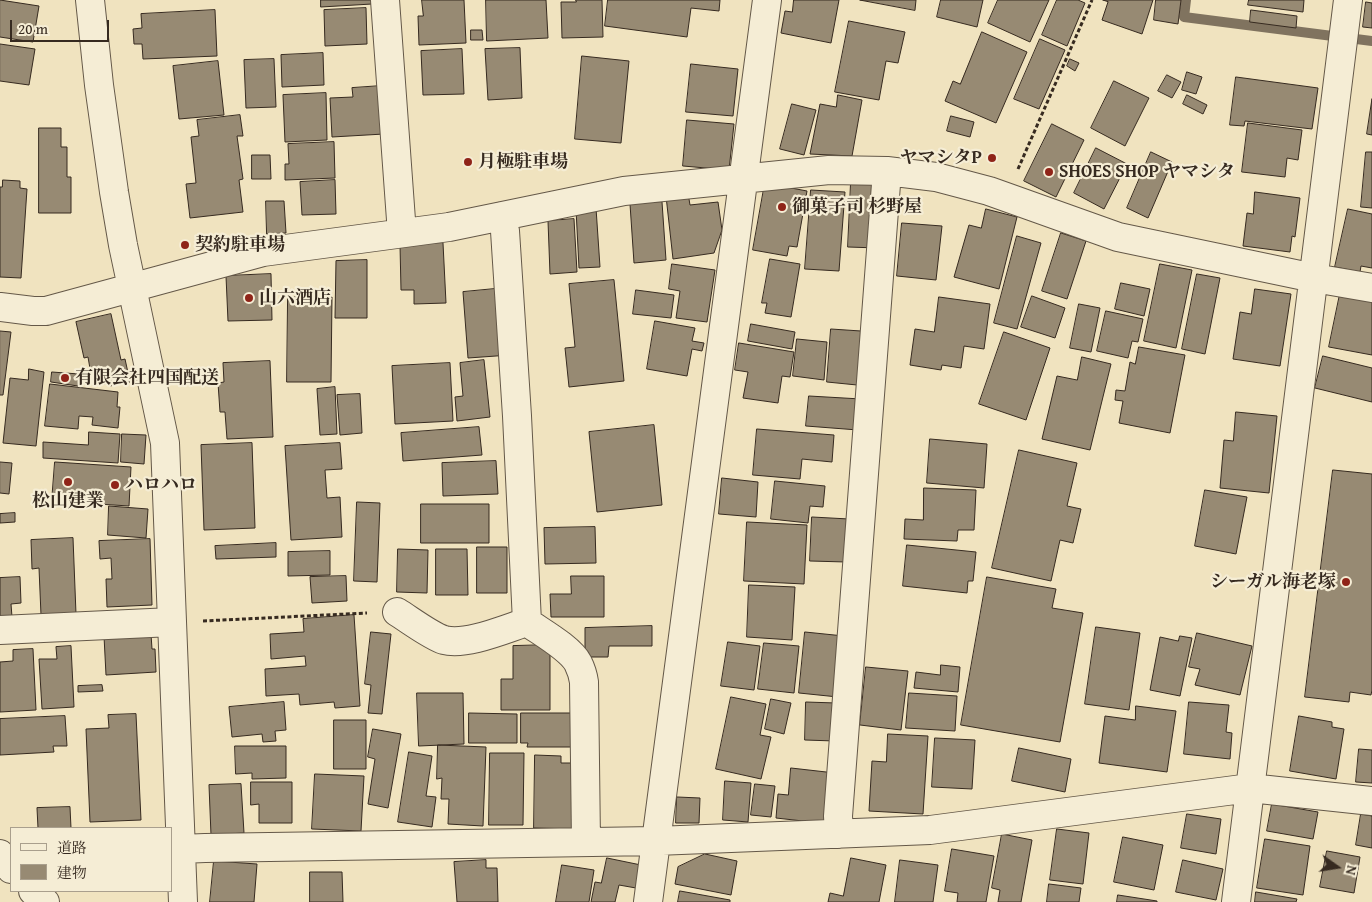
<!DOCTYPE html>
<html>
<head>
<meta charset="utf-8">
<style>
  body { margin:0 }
  #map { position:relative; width:1372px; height:902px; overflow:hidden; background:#f0e3bf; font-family:"Gentium Book Plus","Noto Serif JP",serif }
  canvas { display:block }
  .legend { position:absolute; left:10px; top:827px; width:162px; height:65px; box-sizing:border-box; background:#f5edd5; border:1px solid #a99f8d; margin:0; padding:6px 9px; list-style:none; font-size:15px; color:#362a20 }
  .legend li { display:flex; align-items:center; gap:10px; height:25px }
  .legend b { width:25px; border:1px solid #a99f8d }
  .north { position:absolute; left:1312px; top:842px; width:50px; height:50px; -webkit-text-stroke:4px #f5edd5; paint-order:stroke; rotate:103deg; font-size:14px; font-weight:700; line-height:20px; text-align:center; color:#362a20 }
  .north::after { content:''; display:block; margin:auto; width:18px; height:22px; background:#362a20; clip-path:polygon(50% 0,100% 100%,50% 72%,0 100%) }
  .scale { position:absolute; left:10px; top:20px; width:99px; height:22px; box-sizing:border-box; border:2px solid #362a20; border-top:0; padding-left:6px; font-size:15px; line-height:18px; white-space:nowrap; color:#362a20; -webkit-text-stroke:4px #f5edd5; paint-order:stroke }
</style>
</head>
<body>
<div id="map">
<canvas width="1372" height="902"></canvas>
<ul class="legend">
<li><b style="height:6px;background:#f5edd5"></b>道路</li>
<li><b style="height:14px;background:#978a73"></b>建物</li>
</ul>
<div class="north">N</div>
<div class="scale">20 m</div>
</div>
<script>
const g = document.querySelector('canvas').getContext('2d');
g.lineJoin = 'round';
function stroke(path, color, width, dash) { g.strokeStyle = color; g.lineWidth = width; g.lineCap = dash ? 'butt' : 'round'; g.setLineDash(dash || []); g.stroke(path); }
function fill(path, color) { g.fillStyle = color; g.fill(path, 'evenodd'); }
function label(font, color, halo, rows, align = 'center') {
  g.font = font + ' "Gentium Book Plus","Noto Serif JP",serif'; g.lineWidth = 4.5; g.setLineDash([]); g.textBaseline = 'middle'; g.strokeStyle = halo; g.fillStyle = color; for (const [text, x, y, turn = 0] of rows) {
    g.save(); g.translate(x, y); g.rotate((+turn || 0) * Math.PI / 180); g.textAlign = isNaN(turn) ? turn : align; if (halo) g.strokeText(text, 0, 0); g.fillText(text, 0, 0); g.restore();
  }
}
stroke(new Path2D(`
  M1186,0L1184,17L1372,41`), '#80735f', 10);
const building = new Path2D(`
  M0,0L39,6L33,42L0,37Z
  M321,0H372V4L321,7Z
  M422,0H464L466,43L419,45L418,16H423Z
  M486,0H546L548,38L487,41Z
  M576,0H602L603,37L562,38L561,2H576Z
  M608,0H720L719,11L691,8L687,37L605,26Z
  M794,0H839L831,43L781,33L785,11L792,12Z
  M860,0H916L915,10Z
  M941,0H983L977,27L937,17Z
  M998,0H1049L1030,42L988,23Z
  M1057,0H1078L1085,3L1067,46L1042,35Z
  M1103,0H1153L1142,34L1102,20L1108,2Z
  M1156,0H1181L1178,24L1154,20Z
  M1249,0H1304L1303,12L1248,5Z
  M1366,2L1372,3V28L1363,27Z
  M366,8L367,44L325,46L324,10Z
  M215,10L217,56L143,59L142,44H134L133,29L142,28L141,14Z
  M1251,10L1297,16L1296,28L1250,22Z
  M849,21L905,32L898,63L886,61L879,100L835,92Z
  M471,30H482L483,40H471Z
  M982,32L1027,52L996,123L945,101L953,81L960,84Z
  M1040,39L1065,50L1039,109L1014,99Z
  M0,44L35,49L29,85L0,81Z
  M520,48L522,98L488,100L485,49Z
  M462,49L464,94L423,95L421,51Z
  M323,53L324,85L282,87L281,55Z
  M582,56L629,61L621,143L575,139Z
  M274,59L276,107L246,108L244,60Z
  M1070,59L1079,63L1075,71L1067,66Z
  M218,61L224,115L179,119L173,66Z
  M691,64L738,69L733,116L686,112Z
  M1187,72L1202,77L1196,94L1182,90Z
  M1167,75L1181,82L1172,98L1158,91Z
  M1236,77L1318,88L1312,129L1245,121L1244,126L1230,125Z
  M1114,81L1149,98L1125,146L1091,128Z
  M381,86L384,134L332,137L330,98L353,97L352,88Z
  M326,93L327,140L285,142L283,95Z
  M838,95L862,100L852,156L810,154L820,104L836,107Z
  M1187,95L1207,105L1203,114L1183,104Z
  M1372,99V135L1367,134Z
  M792,104L816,110L804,155L780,149Z
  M240,115L243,136H237L243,179L239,180L243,212L190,218L186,184L196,183L191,137L199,136L197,120Z
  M951,116L974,122L970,137L947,131Z
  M687,120L734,124L729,170L683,166Z
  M1248,123L1302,130L1298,160L1287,158L1285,177L1242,172Z
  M1052,124L1084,140L1056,197L1024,181Z
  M39,128H61V147H67V177H71V213H39Z
  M334,142L335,178L285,180V164H289L288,144Z
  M1096,148L1127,164L1104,209L1074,193Z
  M1151,152L1172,162L1148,218L1127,208Z
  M1366,152H1372V208L1361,207Z
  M252,155H270L271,179H252Z
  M3,180L20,181V188L27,189L21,278L0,277V187H2Z
  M335,180L336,214L302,215L300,182Z
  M851,182L881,184L878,248L848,247Z
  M765,183L807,191L797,247L789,246L787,256L753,250Z
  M811,190L845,192L839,271L805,269Z
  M1255,192L1300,198L1295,237L1292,236L1290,252L1243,246L1247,213L1253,214Z
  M688,193L690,205L718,202L722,230L714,253L673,259L666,196Z
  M266,201H284L286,233L267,234Z
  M662,202L666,260L634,263L630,204Z
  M596,208L600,267L579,268L576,209Z
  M986,209L1017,217L999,289L954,277L969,225L981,228Z
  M1348,209L1372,214V268L1361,266L1360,272L1335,267Z
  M574,219L577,272L550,274L548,221Z
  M902,223L942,226L936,280L897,276Z
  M1061,233L1086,241L1067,299L1042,291Z
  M1017,236L1041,243L1017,329L994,323Z
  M443,243L446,303L414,304V290H401L400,245Z
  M770,259L800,264L791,317L765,313L767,303H762Z
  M367,260V318H335L336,261Z
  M672,264L715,270L707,322L676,318L680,291L669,289Z
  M1160,264L1192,270L1176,348L1144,341Z
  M271,274L272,320L228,321L226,276Z
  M1197,274L1220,278L1205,354L1182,349Z
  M614,280L624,381L569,387L565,348L575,347L569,284Z
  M1121,283L1150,289L1144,316L1115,309Z
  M505,288L510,355L468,358L463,292Z
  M1255,289L1291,294L1280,366L1233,359L1240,312L1251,314Z
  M636,290L674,295L671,318L633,314Z
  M1340,294L1372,301V355L1329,347Z
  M1032,296L1065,308L1055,338L1021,327Z
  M288,297H332L331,382H287Z
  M939,297L990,304L984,349L964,346L961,368L942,365L941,370L910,365L915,329L934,332Z
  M1079,304L1100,308L1091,352L1070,348Z
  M1106,311L1143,319L1138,342L1132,341L1128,358L1097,351Z
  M111,314L121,360L125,359L130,382L110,386L109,383L93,386L88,357L84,358L76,322Z
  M655,321L695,328L692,341L704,343L702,351L692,349L687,376L647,369Z
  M751,324L795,332L792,349L748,341Z
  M831,329L861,331L857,385L827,382Z
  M0,331L11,332L3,395H0Z
  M1004,332L1050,348L1026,420L979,404Z
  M797,339L827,342L824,380L793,376Z
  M739,343L794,352L790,377L782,376L778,403L743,398L748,372L735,370Z
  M1139,347L1185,355L1170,433L1119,423L1123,401L1115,400L1116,390L1125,391L1130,362L1135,364Z
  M1323,356L1372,368V402L1315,388Z
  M1082,357L1111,364L1090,450L1042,439L1057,376L1077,380Z
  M484,360L490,417L457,421L455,397L463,396L460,363Z
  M270,361L273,437L227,439L225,412H220L218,383L224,382L223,363Z
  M450,363L453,421L395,424L392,366Z
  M29,369L44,372L36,446L3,443L10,378L28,380Z
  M52,372L79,374L78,386L51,382Z
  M50,384L118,392L117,407H120L118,428L92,425L93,417L79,416L78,429L45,426Z
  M335,387L337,434L320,435L317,389Z
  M360,394L362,433L340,435L337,395Z
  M809,396L861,399L858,430L806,426Z
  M1236,412L1277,416L1269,493L1220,488L1224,440L1233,441Z
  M654,425L662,505L597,512L589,432Z
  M479,427L482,455L403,461L401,433Z
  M757,429L834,435L832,462L802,459L800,479L753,475Z
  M89,432L120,434L118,463L43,458V442L88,445Z
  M122,434L146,435L144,464L121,462Z
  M930,439L987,444L984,488L927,483Z
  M252,443L255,528L204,530L201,445Z
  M340,443L342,469L325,470L327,498L340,497L342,537L291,540L285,446Z
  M1019,450L1077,463L1067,506L1081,509L1073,543L1060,540L1051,581L992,568Z
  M496,461L498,494L443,496L442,463Z
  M0,462L12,463L9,494L0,493Z
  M55,462L131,467L129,506L52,501Z
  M1333,470L1372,474V690L1371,695L1350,692L1349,702L1305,697Z
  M722,478L758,482L756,517L719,514Z
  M775,481L825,486L823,507L810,506L808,523L771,519Z
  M924,488L976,490L974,530H958L957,541L904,539L905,519L923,520Z
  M1205,490L1247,497L1236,554L1195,546Z
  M357,502L380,503L377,582L354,581Z
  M421,504H489V543H421Z
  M109,506L148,509L146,538L108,535Z
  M15,513V522L0,523V514Z
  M812,517L849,519L846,562L810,561Z
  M747,522L807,525L804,584L744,581Z
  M595,527L596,563L545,564L544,528Z
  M73,538L76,614L41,615L39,568L32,569L31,540Z
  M150,539L152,605L107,607L106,579H112L111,558L100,559L99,541Z
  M276,543V557L216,559L215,546Z
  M907,545L976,552L973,581H968L967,593L903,586Z
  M477,547H507V593H477Z
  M398,549L428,550L427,593L397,592Z
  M436,549H467L468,595H436Z
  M330,551V575L288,576V552Z
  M346,576L347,601L312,603L310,577Z
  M571,576H604V617H551L550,594H571Z
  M20,577L21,603L11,604L12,617H0V578Z
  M987,577L1056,589L1052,608L1083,613L1060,742L961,725Z
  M749,585L795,587L792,640L747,637Z
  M354,615L360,706L335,708L334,702L300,705L299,694L266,696L265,669L306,666L305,656L271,659L270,634L304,632L303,619Z
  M652,626V646H609L608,657H585V628Z
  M1096,627L1140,633L1129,710L1085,704Z
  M371,632L391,634L382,714L368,713L371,685L365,684Z
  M805,632L844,636L838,697L799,693Z
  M1197,633L1252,646L1240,695L1195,685L1200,669L1189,667Z
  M151,634L152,649H155L156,672L106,675L104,636Z
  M1180,636L1192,638L1180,696L1150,690L1160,637L1178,641Z
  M728,642L760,646L754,690L721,686Z
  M764,643L799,646L794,693L758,689Z
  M550,645V710H501V679H513V646Z
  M71,646L74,707L42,709L39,659H57L56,647Z
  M33,649L36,710L0,712V662L13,661V650Z
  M941,665L960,667L958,692L914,688L916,672L940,675Z
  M866,667L908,671L901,730L860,725Z
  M102,685L103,691L78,692V686Z
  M417,693H463L464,744L419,746Z
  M909,693L957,696L955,731L906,728Z
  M731,697L766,704L760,735L771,737L761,779L716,769Z
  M771,699L791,703L784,734L765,729Z
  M284,702L286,730L275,731L276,741L263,742L262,734L232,737L229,707Z
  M806,702L836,703L835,741L805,740Z
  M1189,702L1229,705L1226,732L1232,733L1230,759L1184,754Z
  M1136,706L1176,711L1167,772L1099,763L1105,716L1135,720Z
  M469,713L517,714V743H469Z
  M521,713H576V747H527L528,743H521Z
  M136,714L141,820L90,822L86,729L109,728L108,715Z
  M65,716L67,746H53L54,752L0,755V719Z
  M1299,716L1332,722V727L1344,729L1336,779L1290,771Z
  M334,720H366V769H334Z
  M373,729L401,734L388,808L368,804L375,759L368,757Z
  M888,734L928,736L923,814L869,811L872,761L886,762Z
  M935,738L975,740L972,789L932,787Z
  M438,745L486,747L483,826L448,824L449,799H441L442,778L437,779Z
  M235,746H286V778L252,779V773L236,774Z
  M1019,748L1071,759L1065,792L1012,781Z
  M1359,749L1372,750V783L1356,782Z
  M409,752L432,756L426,796L436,797L432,827L398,822Z
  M490,753H524L523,825H489Z
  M535,755L561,756V763H577L576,829L534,828Z
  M791,768L835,773L830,824L776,818L778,794L788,795Z
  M315,774L364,776L361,831L312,829Z
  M725,781L751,783L748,822L723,820Z
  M251,782H292V823H259V804L251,805Z
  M241,784L244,833L211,835L209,785Z
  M755,784L775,786L771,817L751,815Z
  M677,797L700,798L699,823H676Z
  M1272,804L1318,812L1313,839L1267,831Z
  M70,807L71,828H38L37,808Z
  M1187,814L1221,819L1216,854L1181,848Z
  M1361,814L1372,816V848L1356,845Z
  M1057,829L1089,833L1083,884L1050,880Z
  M1002,834L1032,840L1021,902H998L1000,890L992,888Z
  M1123,837L1163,845L1154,890L1114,882Z
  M1265,839L1310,846L1303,895L1257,888Z
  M952,849L994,856L986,902H957L958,893L945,891Z
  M1327,851L1360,857L1354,893L1320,887Z
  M705,854L737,861L731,895L675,884L678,867Z
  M607,858L641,865L636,888L619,885L615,902H591L595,882L601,883Z
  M851,858L886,865L879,902H828L830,893L843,896Z
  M486,860V868H497L498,902H457L454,862Z
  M900,860L938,865L933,902H895Z
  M1183,860L1223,869L1216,900L1176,892Z
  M214,861L257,864L254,902H210Z
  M562,865L594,870L589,902H556Z
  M310,872H342L343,902H310Z
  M1049,884L1081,888L1079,902H1047Z
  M680,891L730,900V902H678Z
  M1256,892L1297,899L1296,902H1255Z
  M1118,895L1157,901V902H1117Z`);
fill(building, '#978a73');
stroke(building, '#362a20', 1);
const minor = new Path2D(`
  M90,0L99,85L114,192L123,245L165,443L183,902
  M385,0L401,220L404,233
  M502,216L505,231L517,416L527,622
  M0,307L33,311H46L263,252L449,227L624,191L829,170L887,171L936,177L989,191L1118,237L1314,278L1372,288
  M397,612C410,620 431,636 444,640C466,646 505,629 527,622
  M527,622C541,632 570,648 578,663C581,669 583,675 584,682L586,842
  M0,630L172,622
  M839,834L838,816L887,171
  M181,849L205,848L656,841L930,830L1250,788L1372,801
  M0,854L11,869
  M33,891L45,902
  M648,902L767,0
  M1236,902L1348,0`);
stroke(minor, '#645848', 30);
stroke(new Path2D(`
  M1018,169L1092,0
  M203,621L367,613`), '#362a20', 3, [4, 2.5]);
stroke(minor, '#f5edd5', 28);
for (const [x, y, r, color] of [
  [992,158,5,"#8f2418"],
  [468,162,5,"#8f2418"],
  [1049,172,5,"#8f2418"],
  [782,207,5,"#8f2418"],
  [185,245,5,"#8f2418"],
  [249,298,5,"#8f2418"],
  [65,378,5,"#8f2418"],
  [68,482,5,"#8f2418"],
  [115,485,5,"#8f2418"],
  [1346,582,5,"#8f2418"]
]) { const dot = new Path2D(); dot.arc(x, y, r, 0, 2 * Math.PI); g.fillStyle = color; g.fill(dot); stroke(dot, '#f5edd5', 2); }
label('bold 18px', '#362a20', '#f5edd5', [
  ["ヤマシタP",982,158,"right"],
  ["月極駐車場",478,162],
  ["SHOES SHOP ヤマシタ",1059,172],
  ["御菓子司 杉野屋",792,207],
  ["契約駐車場",195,245],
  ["山六酒店",259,298],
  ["有限会社四国配送",75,378],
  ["ハロハロ",125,485],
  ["松山建業",68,501,"center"],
  ["シーガル海老塚",1336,582,"right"]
], 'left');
</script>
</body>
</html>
